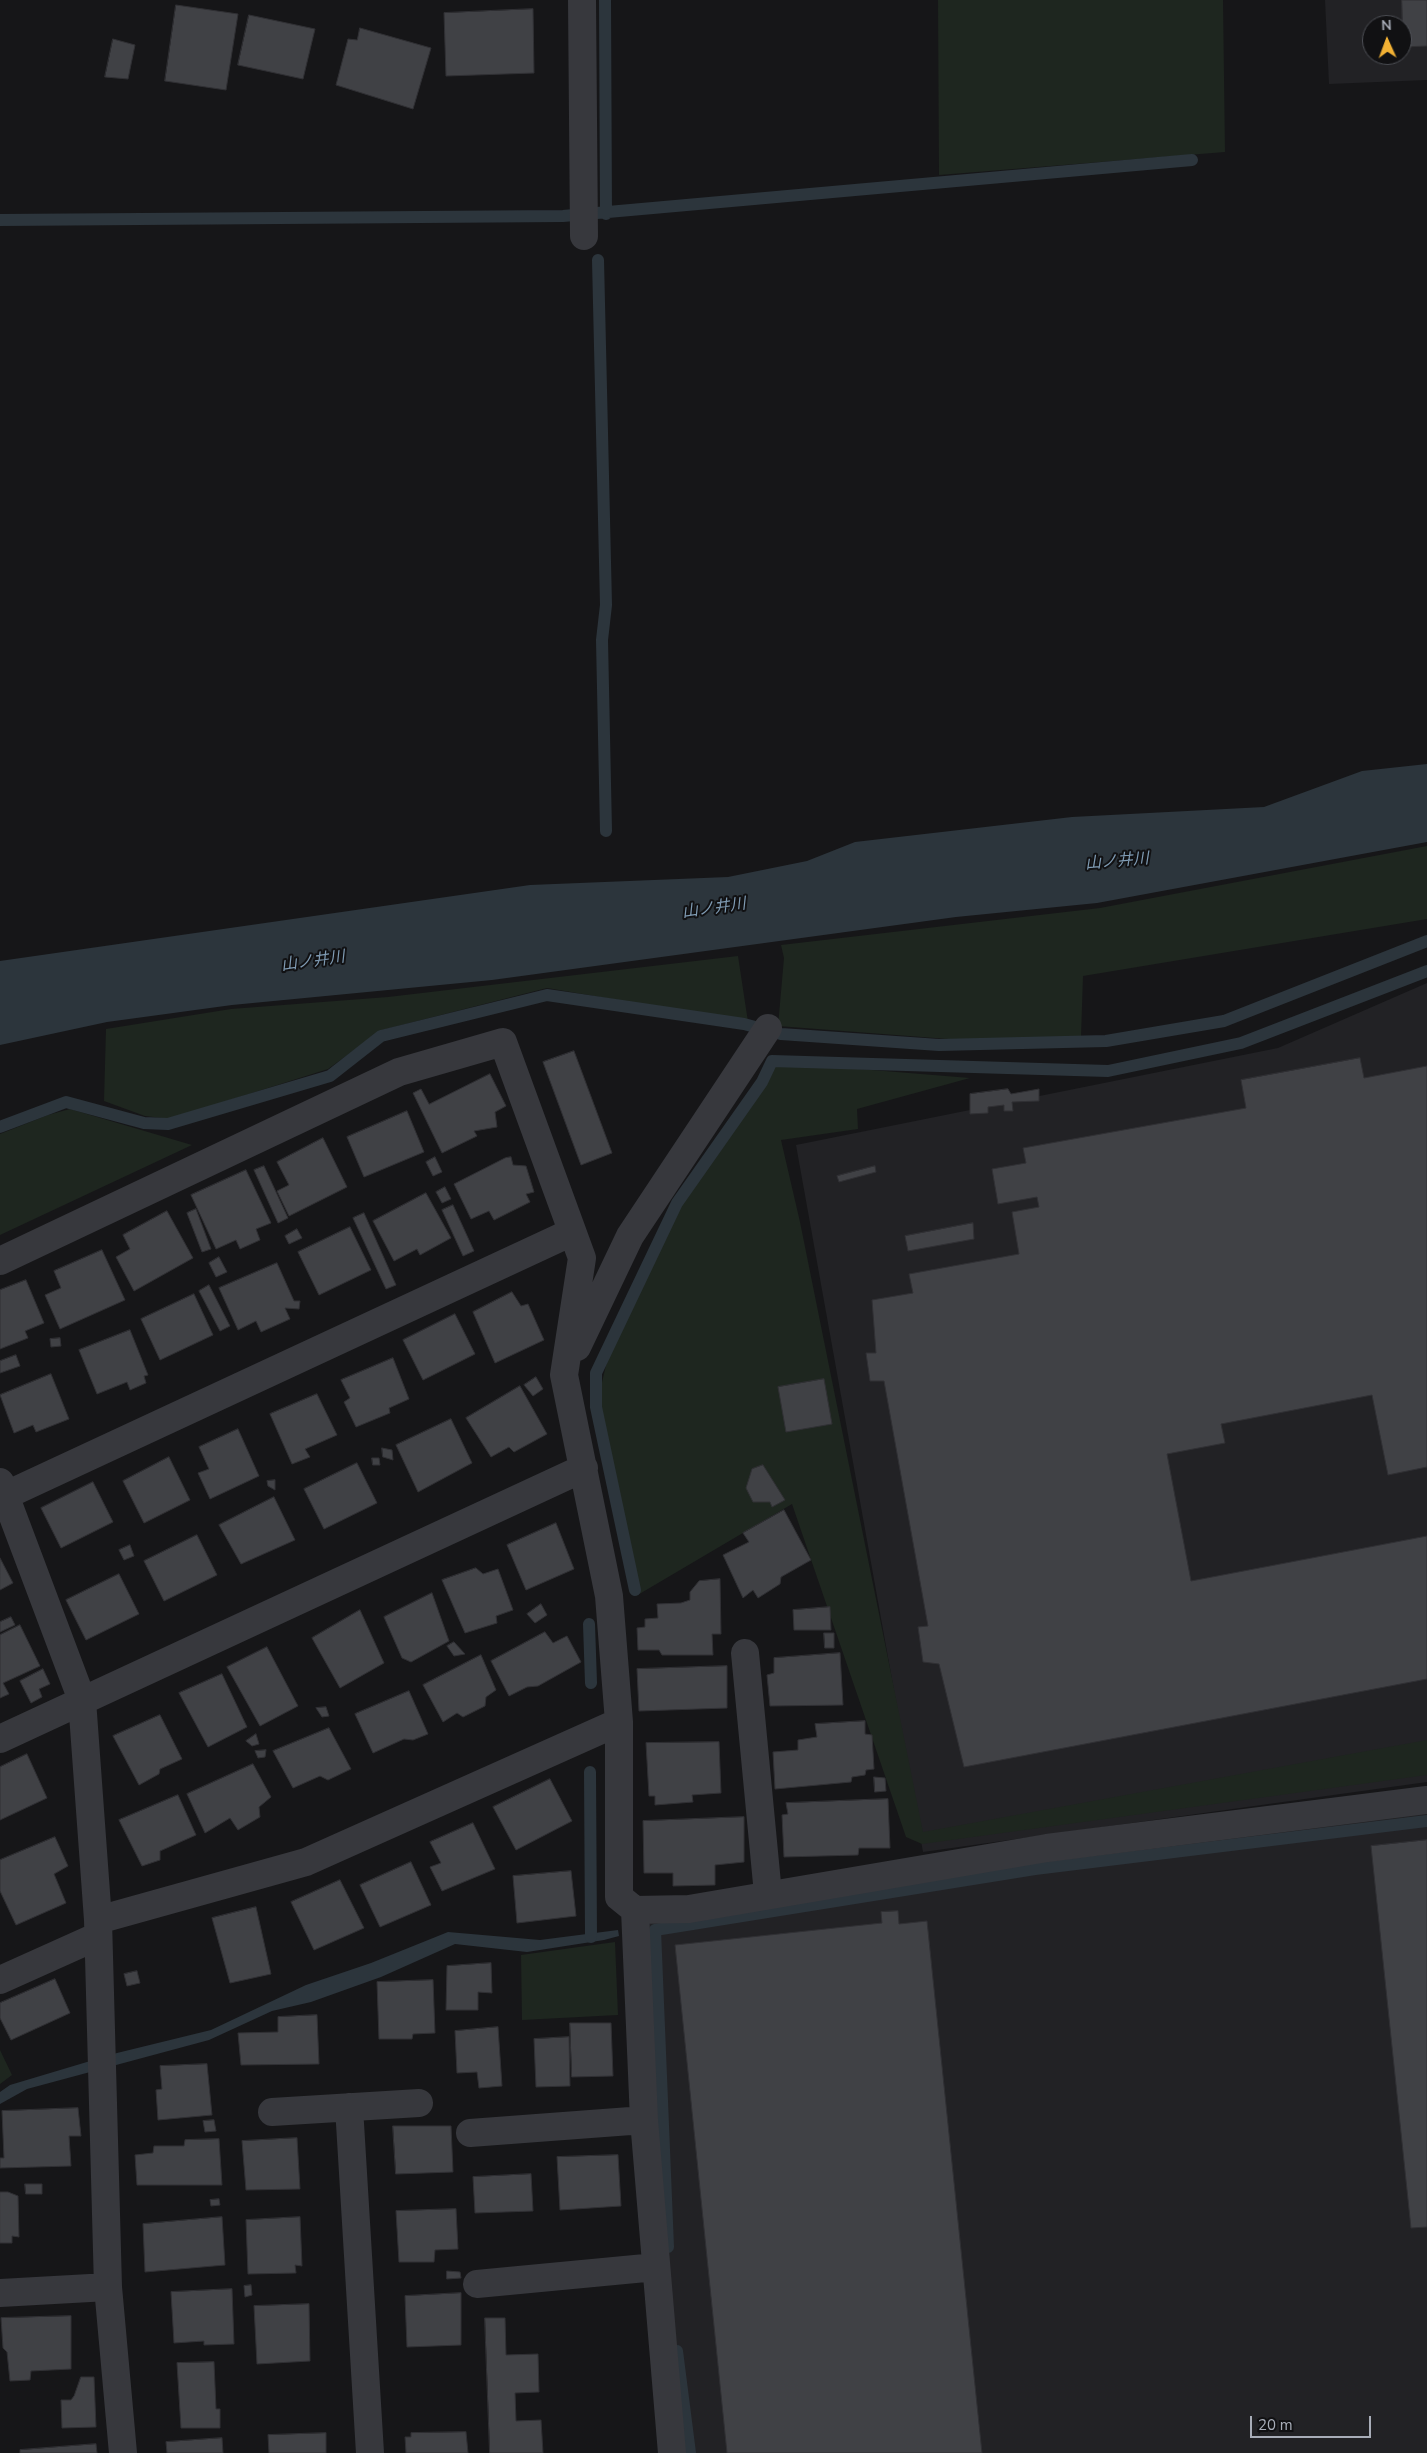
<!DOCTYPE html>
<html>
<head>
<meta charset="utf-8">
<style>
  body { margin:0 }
  #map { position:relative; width:1427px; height:2453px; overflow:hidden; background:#161618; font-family:"Nunito Sans",sans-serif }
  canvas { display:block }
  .north { position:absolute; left:1362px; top:15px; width:50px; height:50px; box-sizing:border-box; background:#111113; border:1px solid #4d4f55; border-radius:50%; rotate:358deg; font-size:14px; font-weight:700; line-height:20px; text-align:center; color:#a8adb8 }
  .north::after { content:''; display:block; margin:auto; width:18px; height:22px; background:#f2b134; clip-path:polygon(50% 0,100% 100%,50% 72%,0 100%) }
  .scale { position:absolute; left:1250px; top:2416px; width:121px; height:22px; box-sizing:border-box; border:2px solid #a8adb8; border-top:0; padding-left:6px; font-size:15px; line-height:18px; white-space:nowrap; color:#a8adb8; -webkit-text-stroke:4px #111113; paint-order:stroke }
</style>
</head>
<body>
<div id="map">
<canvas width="1427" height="2453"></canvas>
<div class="north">N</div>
<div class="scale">20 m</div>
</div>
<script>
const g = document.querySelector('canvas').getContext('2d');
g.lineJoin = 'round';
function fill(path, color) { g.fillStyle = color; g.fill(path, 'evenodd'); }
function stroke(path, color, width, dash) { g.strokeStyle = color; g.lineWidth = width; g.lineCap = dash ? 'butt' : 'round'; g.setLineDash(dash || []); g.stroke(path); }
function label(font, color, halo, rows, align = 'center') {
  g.font = font + ' "Nunito Sans","Noto Sans JP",sans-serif'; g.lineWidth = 4; g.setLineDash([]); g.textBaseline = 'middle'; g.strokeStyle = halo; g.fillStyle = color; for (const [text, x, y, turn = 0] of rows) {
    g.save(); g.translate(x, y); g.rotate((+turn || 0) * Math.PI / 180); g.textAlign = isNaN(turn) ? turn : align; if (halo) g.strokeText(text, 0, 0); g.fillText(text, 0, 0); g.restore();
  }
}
fill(new Path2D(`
  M1325,0H1427V80L1329,84ZM1372,25H1402V55H1372Z
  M1427,983V1782L923,1852L796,1145L1278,1048Z
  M1427,1813V2453H684L664,2286L648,1923L1129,1850Z`), '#222225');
fill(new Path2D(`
  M938,0H1223L1225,152L939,175Z
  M1427,846V919L1083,976L1081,1037L961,1040L778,1026L784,958L781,945L1100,908Z
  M738,956L748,1022L547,988L382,1030L328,1069L170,1119L145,1116L104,1101L106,1029L231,1009L388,997Z
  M774,1062L970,1078L857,1109L858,1129L781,1140L800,1222L923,1832L1427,1740V1775L922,1844L906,1837L792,1504L636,1596L599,1395L613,1336L686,1194Z
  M70,1109L192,1145L0,1235V1134L48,1115Z
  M615,1942L618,2015L522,2020L521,1955Z
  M0,2050L12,2075L0,2084Z`), '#1e261f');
fill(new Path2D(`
  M1427,764V842L1097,903L956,917L492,980L232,1005L107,1022L0,1045V961L530,885L728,877L807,861L855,842L1072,817L1264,807L1362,771Z
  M618,1930L619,1936L604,1940L527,1952L455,1944L381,1977L311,2002L272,2011L209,2040L27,2089L0,2104V2092L10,2085L117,2053L211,2030L306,1985L371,1963L448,1932L540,1940Z`), '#2c353c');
stroke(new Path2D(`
  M605,0L606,214
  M0,220L563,216L1192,160
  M598,260L606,605L602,640L606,831
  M0,1127L66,1102L144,1123L168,1124L330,1076L381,1036L547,995L744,1024L781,1034L939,1045L1106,1041L1224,1021L1427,941
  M635,1590L596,1407V1373L677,1203L762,1082L772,1061L1108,1071L1241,1043L1427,971
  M589,1624L591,1683
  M590,1772L591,1937
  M668,2247L655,1930L1035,1869L1427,1821
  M677,2351L690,2453`), '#2c353c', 12);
const building = new Path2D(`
  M1402,0H1427V46L1403,47Z
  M176,5L238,14L226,90L165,81Z
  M533,9L534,73L446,76L444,13Z
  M249,15L315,29L303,79L238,65Z
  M360,28L431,48L413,109L336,85L348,39L357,40Z
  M113,39L135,45L128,79L105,77Z
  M574,1051L612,1153L581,1165L543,1062Z
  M1360,1058L1364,1078L1427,1066V1467L1388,1475L1372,1395L1221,1424L1225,1443L1167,1454L1191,1581L1427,1536V1679L964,1767L939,1664L923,1662L918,1627L928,1626L884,1381H870L866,1353H876L872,1300L913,1293L909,1274L1019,1254L1012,1212L1039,1207L1037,1197L998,1204L992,1169L1026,1163L1023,1148L1246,1108L1241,1080Z
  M490,1074L506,1106L495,1112L497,1127L474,1131L477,1136L442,1153L413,1093L421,1089L429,1104Z
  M1008,1089L1011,1094L1039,1089V1101L1012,1102L1013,1111H1004V1105L988,1107V1113L970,1114V1094Z
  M407,1111L424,1152L364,1177L347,1137Z
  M323,1138L347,1187L289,1216L277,1191L289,1185L277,1162Z
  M435,1157L442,1172L433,1176L426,1162Z
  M511,1157L513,1165L526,1166L534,1192L526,1194L530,1202L494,1220L489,1211L471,1219L454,1184L505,1158Z
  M264,1166L288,1218L278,1223L254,1170Z
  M875,1166L876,1172L839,1182L837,1176Z
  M246,1170L271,1223L256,1229L260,1240L240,1249L236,1240L216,1249L191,1195Z
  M445,1187L451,1199L442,1203L436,1192Z
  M426,1193L451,1238L420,1255L417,1249L394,1261L373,1221Z
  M453,1205L474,1251L463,1256L442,1210Z
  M196,1209L211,1249L202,1252L187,1213Z
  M167,1211L193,1258L134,1291L116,1257L130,1249L123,1235Z
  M364,1213L396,1285L386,1289L353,1218Z
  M973,1223L974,1239L908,1251L905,1236Z
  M350,1227L371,1270L319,1295L298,1252Z
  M297,1229L302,1238L289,1244L285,1236Z
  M102,1250L125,1300L60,1329L45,1295L61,1288L54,1271Z
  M219,1257L227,1272L216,1277L209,1263Z
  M277,1263L294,1301H300L299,1309L285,1308L290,1319L261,1332L256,1321L238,1330L219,1288Z
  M26,1280L44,1323L25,1331L28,1338L0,1349V1290Z
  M209,1285L230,1326L220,1331L199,1291Z
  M512,1292L521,1306L528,1304L544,1340L495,1363L473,1312Z
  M194,1294L213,1335L160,1360L141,1319Z
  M455,1314L475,1354L423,1380L403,1340Z
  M130,1330L148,1375L144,1376L146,1383L130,1390L127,1382L97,1394L79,1350Z
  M60,1338L61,1346L51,1347L50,1339Z
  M16,1355L20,1366L0,1373V1361Z
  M393,1358L409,1399L389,1408L390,1413L356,1427L344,1402L350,1398L341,1380Z
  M51,1374L69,1419L36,1432L33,1425L14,1433L0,1395Z
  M536,1377L543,1389L533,1396L524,1385Z
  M824,1379L832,1424L786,1432L778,1387Z
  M520,1386L547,1434L514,1452L509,1447L491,1457L466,1418Z
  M317,1394L337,1435L305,1449L310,1457L292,1464L270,1414Z
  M451,1419L472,1463L418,1492L396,1445Z
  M238,1429L259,1476L210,1499L198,1473L209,1469L199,1447Z
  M382,1448L392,1450L393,1460L383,1457Z
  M169,1457L190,1500L144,1523L123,1481Z
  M372,1458H379L380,1465H373Z
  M357,1463L377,1503L324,1529L304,1489Z
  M763,1465L785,1500L772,1507L770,1502H753L746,1488L752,1469Z
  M275,1480V1490L268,1486L267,1481Z
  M93,1482L113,1522L61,1548L41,1508Z
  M274,1497L295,1540L241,1564L219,1525Z
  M784,1510L811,1560L781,1577L780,1584L758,1598L753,1590L743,1598L723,1555L749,1542L743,1533Z
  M556,1523L574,1569L526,1590L507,1545Z
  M197,1535L217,1575L164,1601L144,1561Z
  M130,1545L134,1556L124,1560L119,1550Z
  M0,1558L13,1583L0,1590Z
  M476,1568L483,1574L498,1569L513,1610L496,1616L497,1623L465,1633L442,1580Z
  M119,1574L139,1614L86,1640L66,1600Z
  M720,1579L721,1634H712L713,1655H662L659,1650H638L637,1628L645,1627V1619L658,1618L657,1604L681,1603L690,1600V1592L699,1581Z
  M432,1593L449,1641L411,1662L402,1658L384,1617Z
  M541,1604L547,1615L535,1623L527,1614Z
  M830,1607L831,1630H794L793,1610Z
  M360,1610L384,1663L340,1688L312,1638Z
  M11,1617L15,1625L0,1632V1622Z
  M20,1625L40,1666L3,1683L9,1694L0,1698V1635Z
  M545,1632L553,1643L567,1636L581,1662L538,1686L527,1687L509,1696L491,1661Z
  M824,1633H834V1648H825Z
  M454,1642L465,1654L454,1656L447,1646Z
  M267,1647L298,1706L260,1726L227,1667Z
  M840,1653L843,1705L770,1706L767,1675L774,1673V1658Z
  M481,1655L496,1690L486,1697L485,1706L463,1717L457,1713L443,1722L423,1685Z
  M727,1666V1708L639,1711L637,1669Z
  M43,1669L50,1684L39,1689L42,1697L31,1703L20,1681Z
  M222,1674L247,1727L208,1747L179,1693Z
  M409,1691L428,1734L413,1740L404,1739L373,1753L355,1714Z
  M326,1707L329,1716L322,1717L316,1708Z
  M160,1715L182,1759L160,1769L159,1774L139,1785L113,1736Z
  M865,1721V1734L872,1735L874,1769L866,1770L865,1775L852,1777L851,1782L775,1789L773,1752L798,1750V1740L817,1737L815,1724Z
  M329,1728L351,1769L328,1780L320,1776L293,1788L273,1751Z
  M256,1734L259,1744L252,1746L246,1741Z
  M719,1742L721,1793L692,1795L693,1802L655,1805V1796H649L646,1743Z
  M266,1750L265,1757L258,1758L255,1751Z
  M27,1754L47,1798L0,1820V1767Z
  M253,1764L271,1797L259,1807L260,1817L238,1830L230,1818L205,1833L187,1794Z
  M874,1777L885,1778L886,1791L875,1792Z
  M550,1779L572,1821L516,1850L493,1807Z
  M178,1795L196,1835L160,1851V1860L142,1866L119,1820Z
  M888,1799L890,1848H859L858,1855L784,1857L782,1815L788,1814L786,1803Z
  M744,1817V1862L715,1865V1885L673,1886V1873H644L643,1821Z
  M473,1823L495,1869L442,1891L430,1867L441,1863L430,1842Z
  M55,1837L68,1866L54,1874L66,1903L16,1925L0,1891V1860Z
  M1427,1840V2227L1411,2228L1371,1846Z
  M411,1862L431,1905L380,1927L360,1885Z
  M571,1871L576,1916L517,1923L513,1876Z
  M340,1880L364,1928L314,1950L291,1902Z
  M256,1907L271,1974L230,1983L212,1918Z
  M898,1911L899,1924L927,1921L982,2453H727L675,1945L882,1923L881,1912Z
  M491,1963L492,1993L478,1992V2010H446L447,1966Z
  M137,1971L140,1983L127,1986L124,1974Z
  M55,1979L70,2013L11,2040L0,2018V2003Z
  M433,1980L435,2033L413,2034L412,2039H379L377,1982Z
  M317,2015L319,2064L241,2065L238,2033L278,2032V2017Z
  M570,2023H611L613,2076L572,2077Z
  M498,2027L502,2086L479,2088L477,2072L457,2073L455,2031Z
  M569,2037L570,2086L536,2087L534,2039Z
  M207,2064L212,2115L158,2120L156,2090L162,2089L160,2066Z
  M78,2108L81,2136H69L71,2166L0,2168V2158H4L2,2111Z
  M214,2120L216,2131L205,2132L203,2121Z
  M393,2126H451L453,2172L396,2174Z
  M297,2138L300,2189L246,2190L242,2141Z
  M219,2139L222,2185H137L135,2155L153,2153L154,2146H184L185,2140Z
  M618,2155L621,2206L560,2210L557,2157Z
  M531,2174L533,2211L475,2213L473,2177Z
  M25,2184H42V2194H26Z
  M0,2192H8L18,2196L19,2237L12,2236V2243H0Z
  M219,2199L220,2205L211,2206L210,2200Z
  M456,2209L458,2249L435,2250L434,2262H399L396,2211Z
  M222,2217L225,2265L145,2272L143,2224Z
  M300,2217L302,2266L295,2265L296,2273L248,2274L246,2220Z
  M447,2271L460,2272L461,2278L447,2279Z
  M251,2285L252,2295L245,2297L244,2286Z
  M232,2289L234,2344L204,2345V2341L174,2343L171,2292Z
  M461,2293V2345L407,2347L405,2296Z
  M309,2304L310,2361L257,2364L254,2306Z
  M71,2316V2369L31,2371L30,2380L10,2381L7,2352L3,2348L1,2318Z
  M485,2318H505L506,2355L538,2354L539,2392L515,2393L516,2421L541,2420L543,2453H490Z
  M214,2362L216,2409H220V2428H181L177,2363Z
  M81,2377H94L96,2427L62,2428L61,2400H71L74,2396Z
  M466,2432L468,2453H406L405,2437H411V2433Z
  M326,2433V2453H269L268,2435Z
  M222,2438L223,2453H167L166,2442Z
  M96,2444L97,2453H20V2450Z`);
fill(building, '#404145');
stroke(building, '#303034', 1);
stroke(new Path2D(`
  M582,0L584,236
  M0,1261L399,1072L503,1042L582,1258L564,1375L609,1596L619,1722L306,1862L98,1920
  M577,1347L630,1236L768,1028
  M0,1482L82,1700L98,1920L108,2287L123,2453
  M0,1498L572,1232
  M745,1653L768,1894
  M619,1722V1897L635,1910
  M0,1739L584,1468
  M0,1980L98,1936
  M349,2107L370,2453
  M272,2112L419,2103
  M470,2133L644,2120
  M477,2284L656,2267
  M0,2293L108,2287
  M672,2453L644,2120L635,1910L689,1909L1047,1848L1427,1800`), '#37383d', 28);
label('italic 16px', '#7f9bb3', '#111113', [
  ["山ノ井川",1117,862,-5],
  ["山ノ井川",714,909,-8],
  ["山ノ井川",313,962,-8]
]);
</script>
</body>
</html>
